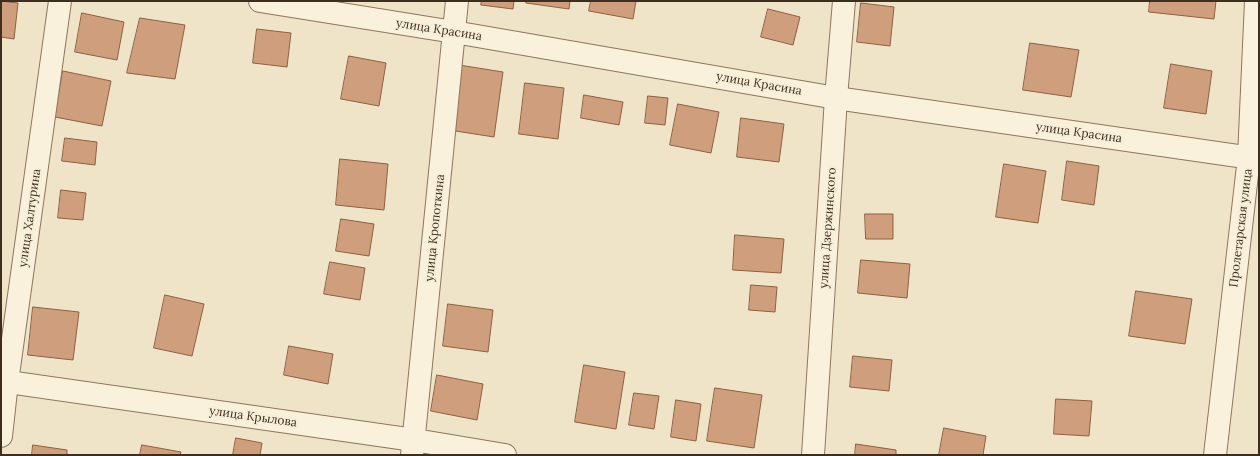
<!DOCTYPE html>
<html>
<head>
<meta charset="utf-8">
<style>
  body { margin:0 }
  #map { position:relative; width:1260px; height:456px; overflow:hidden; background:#f0e4c8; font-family:Lora,serif }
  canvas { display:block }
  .frame { position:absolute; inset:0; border:2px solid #3d2e20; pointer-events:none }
</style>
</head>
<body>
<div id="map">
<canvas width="1260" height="456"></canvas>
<div class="frame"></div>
</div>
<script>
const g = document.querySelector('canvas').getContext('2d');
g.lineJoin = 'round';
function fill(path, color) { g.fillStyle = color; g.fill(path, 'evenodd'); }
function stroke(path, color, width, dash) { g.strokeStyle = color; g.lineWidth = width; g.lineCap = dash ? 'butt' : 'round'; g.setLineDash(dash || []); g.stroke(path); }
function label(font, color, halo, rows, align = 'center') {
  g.font = font + ' Lora,serif'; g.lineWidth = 4; g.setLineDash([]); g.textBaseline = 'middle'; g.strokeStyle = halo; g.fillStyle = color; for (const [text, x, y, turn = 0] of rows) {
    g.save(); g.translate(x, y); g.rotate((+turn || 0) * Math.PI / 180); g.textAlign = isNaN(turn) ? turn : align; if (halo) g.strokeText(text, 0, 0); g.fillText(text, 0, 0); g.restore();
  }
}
const building = new Path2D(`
  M1,1L18,3L14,39L1,37Z
  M482,1H514L513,9L481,5Z
  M527,1H570L569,9L526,3Z
  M591,1H636L633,19L589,11Z
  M1150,1H1216L1214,19L1149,12Z
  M861,3L894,7L890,46L857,42Z
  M768,9L800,17L793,45L761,37Z
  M82,13L124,22L117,60L75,52Z
  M140,18L185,25L175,79L127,73Z
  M257,29L291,33L287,67L253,63Z
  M1030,43L1079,50L1071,97L1023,90Z
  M349,56L386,63L379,106L341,99Z
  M1171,64L1212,71L1206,114L1164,108Z
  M459,65L503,72L494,137L449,130Z
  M63,71L111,81L102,126L55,117Z
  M525,83L564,88L558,139L519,134Z
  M584,95L623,102L619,125L581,118Z
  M648,96L668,98L665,125L645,123Z
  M678,104L719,112L711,153L670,145Z
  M741,118L784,124L779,162L737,157Z
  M65,138L97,142L95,165L62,161Z
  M340,159L388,164L384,210L336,205Z
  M1067,161L1099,166L1094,205L1062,200Z
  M1004,164L1046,171L1038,223L996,217Z
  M61,190L86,193L83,220L58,218Z
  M865,214H893V239H866Z
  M341,219L374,224L369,256L336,251Z
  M735,235L784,239L781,273L733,270Z
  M861,260L910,264L907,298L858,293Z
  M330,262L365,268L360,300L324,294Z
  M751,285L777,287L775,312L749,310Z
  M1136,291L1192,299L1185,344L1129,336Z
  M165,295L204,304L192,356L154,348Z
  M448,304L493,310L488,352L443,346Z
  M33,307L79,312L73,360L28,355Z
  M289,346L333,354L328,384L284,375Z
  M853,356L892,360L889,391L850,387Z
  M584,365L625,372L616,429L575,422Z
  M437,375L483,384L477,420L431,411Z
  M715,388L762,395L754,448L707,441Z
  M634,393L659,396L654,429L629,425Z
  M1056,399L1092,401L1089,436L1054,434Z
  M676,400L701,404L696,441L671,437Z
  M944,428L986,436L983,455H939Z
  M236,438L262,443L260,455H233Z
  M856,444L896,450V455H855Z
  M33,445L67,450V455H32Z
  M142,445L181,452L180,455H140Z`);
fill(building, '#cf9f7d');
stroke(building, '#8d5f41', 1);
const minor = new Path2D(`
  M260,1L454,32L836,98L1259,159
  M1,381L414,440L505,455
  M1,436L7,382L60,1
  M412,455L457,1
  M1215,455L1249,157L1256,1`);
const tertiary = new Path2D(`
  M813,455L836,98L844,1`);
stroke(minor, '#8d765c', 24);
stroke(tertiary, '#8d765c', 24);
stroke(minor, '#faf1dc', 22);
stroke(tertiary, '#faf1dc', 22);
label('12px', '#3d2e20', '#f7eed8', [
  ["улица Красина",439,30,9],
  ["улица Красина",759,84,10],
  ["улица Красина",1079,133,8],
  ["улица Халтурина",30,218,-82],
  ["улица Кропоткина",435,228,-84],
  ["улица Дзержинского",828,228,-86],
  ["Пролетарская улица",1241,228,-83],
  ["улица Крылова",253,417,8]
]);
</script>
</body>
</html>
